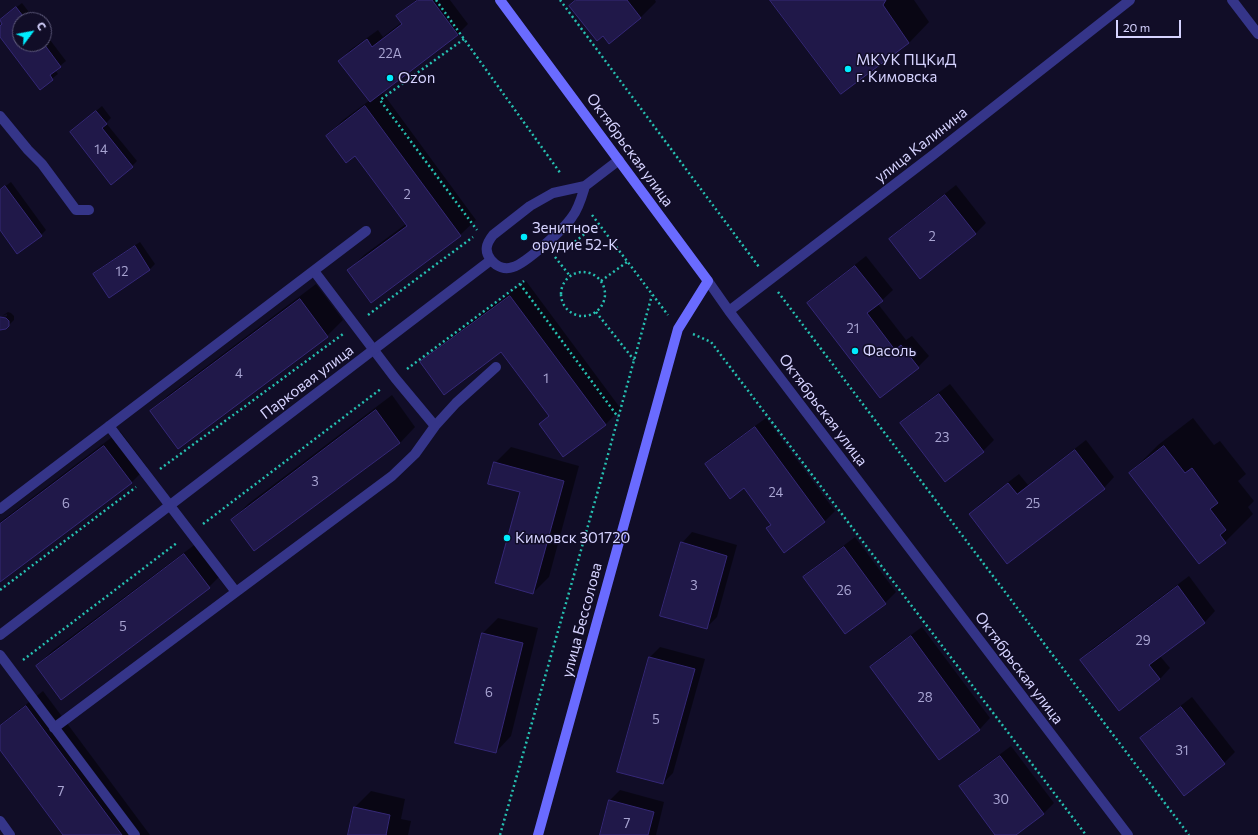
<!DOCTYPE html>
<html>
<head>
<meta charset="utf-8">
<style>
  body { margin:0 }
  #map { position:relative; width:1258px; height:835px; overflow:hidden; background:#110d27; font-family:Commissioner,sans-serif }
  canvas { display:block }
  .north { position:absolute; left:12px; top:12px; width:40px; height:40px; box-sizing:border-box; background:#110d27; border:1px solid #605c7d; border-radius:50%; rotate:58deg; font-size:11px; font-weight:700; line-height:16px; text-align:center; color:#d6d3ff }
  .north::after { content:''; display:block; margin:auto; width:14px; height:18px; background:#00edfe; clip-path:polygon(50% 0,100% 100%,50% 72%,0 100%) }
  .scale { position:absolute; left:1116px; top:20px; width:65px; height:18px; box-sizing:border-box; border:2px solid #d6d3ff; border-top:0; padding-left:5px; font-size:12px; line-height:14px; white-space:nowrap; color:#d6d3ff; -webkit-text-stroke:3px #110d27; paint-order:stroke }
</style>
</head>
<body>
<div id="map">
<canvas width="1258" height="835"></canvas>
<div class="north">С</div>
<div class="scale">20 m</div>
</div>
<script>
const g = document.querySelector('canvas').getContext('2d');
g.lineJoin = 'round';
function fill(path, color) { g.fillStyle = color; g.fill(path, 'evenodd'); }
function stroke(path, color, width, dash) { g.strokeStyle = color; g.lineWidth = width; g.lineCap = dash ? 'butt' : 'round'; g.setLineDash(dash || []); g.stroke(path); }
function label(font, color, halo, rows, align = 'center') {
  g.font = font + ' Commissioner,sans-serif'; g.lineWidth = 3; g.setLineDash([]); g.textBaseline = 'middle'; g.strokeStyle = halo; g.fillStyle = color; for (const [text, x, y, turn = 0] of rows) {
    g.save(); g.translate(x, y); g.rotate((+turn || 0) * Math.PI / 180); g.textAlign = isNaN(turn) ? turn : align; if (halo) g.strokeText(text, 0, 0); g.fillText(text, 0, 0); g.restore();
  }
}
fill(new Path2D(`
  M416,0H450L468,24L458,34L382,92L476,220L460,235L348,271L364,255L406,224L355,155L327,136L343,120L370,100L340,61L350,50L378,30L383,37L402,22L398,16Z
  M576,0H655L656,2L641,17L610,42L603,34L570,6Z
  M771,0H914L929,22L909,43Z
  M22,3L35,20H20V44H44V32L66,61L55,70L58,74L40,88L0,35V26L3,23L6,15Z
  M102,106L111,118L106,123L137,161L132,166L71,132Z
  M11,182L46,230L41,235L0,228V190Z
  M956,185L986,223L975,234L890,239L900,229Z
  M140,242L155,264L150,269L109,296L94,274L99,269Z
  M866,256L893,290L878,304L906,340L912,336L929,356L918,367L880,396L809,304L819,293Z
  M526,281L621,409L605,425L540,424L549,415L502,351L421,363L437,347Z
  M316,284L343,320L327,336L152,411L167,396Z
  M8,312L11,313L14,316V320L6,328L0,329V317V318L7,316V314L2,316Z
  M950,384L994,440L983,451L902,424L912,413Z
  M392,395L415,427L400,443L254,550L232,520L248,504Z
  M766,418L835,511L825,521L784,551L768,528L772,524L744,486L706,465L716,454Z
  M1193,418L1214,445L1220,441L1246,474L1238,481L1254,501L1248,507L1253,514L1225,542L1130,473L1158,445Z
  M120,431L147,467L131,483L0,581V522Z
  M1086,440L1114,477L1104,488L970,514L981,503L1019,474L1028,485Z
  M511,447L579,466L549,577L533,593L521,492L495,463Z
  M692,532L737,545L717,617L706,628L682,543Z
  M855,537L896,592L885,603L845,633L804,577L815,567Z
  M201,540L225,571L209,587L37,666L52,651Z
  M1189,576L1215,611L1205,622L1160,656L1170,668L1160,679L1081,660L1092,649Z
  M498,618L538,628L511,736L496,752L483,633Z
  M922,627L990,718L980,729L939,759L871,667L882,656Z
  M660,647L705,659L673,773L663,783L618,771L650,657Z
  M43,691L150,835H65L0,748V725Z
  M1192,697L1235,752L1224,763L1184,794L1141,738L1152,728Z
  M1011,746L1054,803L1043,814L1014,835H996L960,787L971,776Z
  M620,790L664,802L656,835H601L610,800Z
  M371,791L405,799L401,819L411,821L408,835H349L355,807Z`), '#0007');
const building = new Path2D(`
  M418,0H432L458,35L370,102L338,61L367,39L372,47L402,24L396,16Z
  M576,0H627L641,18L609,44L603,36L597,41L569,6Z
  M770,0H886L883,5L909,43L841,94Z
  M16,7L26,20H20V44H44L61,67L50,75L53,80L40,90L0,37V26L2,24L0,20Z
  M365,106L461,236L371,303L347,270L407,226L355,156L346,163L326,136Z
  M96,111L107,124L102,128L133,167L111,185L70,132Z
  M5,186L42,236L17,254L0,230V190Z
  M945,195L976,234L920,279L889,239Z
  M135,246L150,270L109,298L93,274Z
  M855,266L883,301L867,313L895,350L901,345L919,368L880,398L807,303Z
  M510,296L606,425L563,457L539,424L549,416L501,352L444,395L420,362Z
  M300,299L328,337L178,449L150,411Z
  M0,317L6,318L9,321V326L6,329L0,330Z
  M939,394L984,452L945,482L900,423Z
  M376,410L400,443L254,551L231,520Z
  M755,427L825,522L784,553L766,528L771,525L744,488L730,499L705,464Z
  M104,446L132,483L0,582V524Z
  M1164,446L1185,473L1192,468L1218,503L1210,509L1226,530L1220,535L1226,543L1199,564L1129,473Z
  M1075,450L1105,489L1007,564L969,514L1008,483L1017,494Z
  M494,462L564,481L533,594L495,583L520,492L488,484Z
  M681,542L727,556L707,629L660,616Z
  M844,547L886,604L845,634L803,577Z
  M184,554L210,588L61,700L36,666Z
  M1178,586L1205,623L1149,665L1160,679L1119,711L1080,660Z
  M482,633L523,643L496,753L455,743Z
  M911,636L980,730L939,760L870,667Z
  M649,657L695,669L663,784L617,772Z
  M26,706L122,835H63L0,750V726Z
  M1181,707L1225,764L1184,796L1140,738Z
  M1000,756L1044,814L1016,835H995L959,786Z
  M609,800L654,812L648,835H600Z
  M354,807L390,815L386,835H387H348Z`);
fill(building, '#201849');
stroke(building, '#352877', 1);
stroke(new Path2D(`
  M436,0L561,174
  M560,0L759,267
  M464,39L380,100L477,230
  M592,215L668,315
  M571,245L598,223
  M555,257L570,276
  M561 294a22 22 0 1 1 44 0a22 22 0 1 1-44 0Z
  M601,281L627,262
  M520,284L618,417
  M778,292L1189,835
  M596,312L634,360
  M368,315L473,237
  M693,334L711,342L1086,835
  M407,369L524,281
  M160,469L343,334
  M203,524L382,388
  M0,590L136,487
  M23,660L178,542
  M500,835L601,480L652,295`), '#26c0b1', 2.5, [2, 3]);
stroke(new Path2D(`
  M0,116L28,150L42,164L76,210H89
  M314,271L395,378L435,426
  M0,509L366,231
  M236,592L392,476L415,454L435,426L456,403L496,367
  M0,655L135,835
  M54,728L236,592L109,426`), '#353589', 10);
stroke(new Path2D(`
  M1232,0L1258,34
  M491,260C497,267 505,270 513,267C525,264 565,228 572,217C579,208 582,196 585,186
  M708,281L729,311L1128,835
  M729,311L933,155L1130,0
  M0,635L491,260C484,251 486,244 493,235L530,206L553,193L585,186L619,160
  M0,821L10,835`), '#353589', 10);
stroke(new Path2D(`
  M500,0L708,281L678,329L538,835`), '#6a6bff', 10);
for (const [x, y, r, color] of [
  [848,69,4,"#00edfe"],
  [390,78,4,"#00edfe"],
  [524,237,4,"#00edfe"],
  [855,351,4,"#00edfe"],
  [507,538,4,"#00edfe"]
]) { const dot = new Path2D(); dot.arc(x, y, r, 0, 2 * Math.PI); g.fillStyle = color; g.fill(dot); stroke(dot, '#110d27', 1.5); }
label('13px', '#a8a4d2', null, [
  ["22А",390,54],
  ["14",101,150],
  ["2",407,195],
  ["2",932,237],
  ["12",122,272],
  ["21",853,329],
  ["4",239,374],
  ["1",546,379],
  ["23",942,438],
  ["3",315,482],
  ["24",776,493],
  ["6",66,504],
  ["25",1033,504],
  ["3",694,586],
  ["26",844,591],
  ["5",123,627],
  ["29",1143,641],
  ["6",489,693],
  ["28",925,698],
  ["5",656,720],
  ["31",1182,751],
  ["7",61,792],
  ["30",1001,800],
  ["7",627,824]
]);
label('15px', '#d6d3ff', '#110d27', [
  ["МКУК ПЦКиД",856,60],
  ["г. Кимовска",856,77],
  ["Ozon",398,78],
  ["Зенитное",532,228],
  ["орудие 52-К",532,245],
  ["Фасоль",863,351],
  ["Кимовск 301720",515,538]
], 'left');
label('15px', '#d6d3ff', '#110d27', [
  ["улица Калинина",921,145,-38],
  ["Октябрьская улица",630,150,54],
  ["Парковая улица",307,382,-37],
  ["Октябрьская улица",823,410,53],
  ["улица Бессолова",582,620,-75],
  ["Октябрьская улица",1019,668,53]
]);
</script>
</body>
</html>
